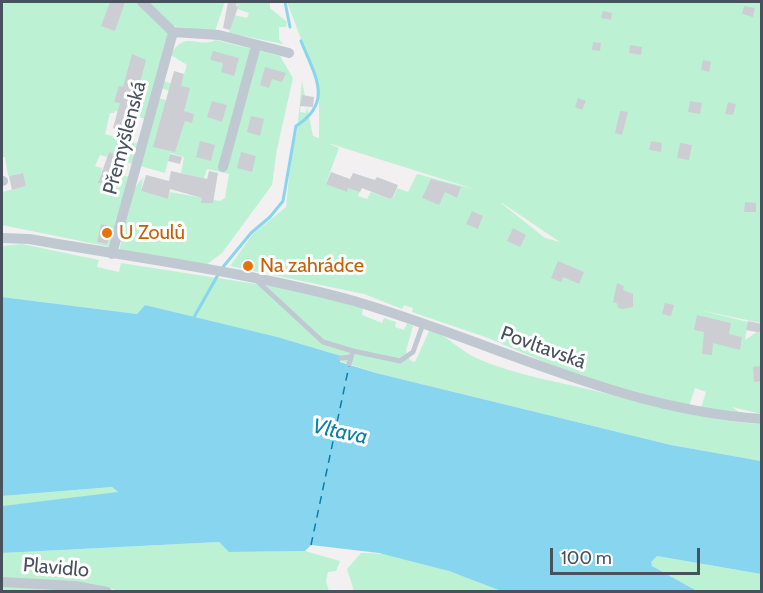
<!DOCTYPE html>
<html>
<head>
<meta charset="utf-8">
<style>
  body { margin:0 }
  #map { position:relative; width:763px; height:593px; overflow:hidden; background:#f2f0f0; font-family:Cabin,sans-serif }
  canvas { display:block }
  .frame { position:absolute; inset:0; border:3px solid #47525e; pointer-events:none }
  .scale { position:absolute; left:550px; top:548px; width:150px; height:27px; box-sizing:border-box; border:3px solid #47525e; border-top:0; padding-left:8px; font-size:18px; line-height:21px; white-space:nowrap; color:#47525e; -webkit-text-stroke:4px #fff; paint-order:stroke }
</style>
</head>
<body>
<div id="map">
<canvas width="763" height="593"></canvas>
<div class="frame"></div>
<div class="scale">100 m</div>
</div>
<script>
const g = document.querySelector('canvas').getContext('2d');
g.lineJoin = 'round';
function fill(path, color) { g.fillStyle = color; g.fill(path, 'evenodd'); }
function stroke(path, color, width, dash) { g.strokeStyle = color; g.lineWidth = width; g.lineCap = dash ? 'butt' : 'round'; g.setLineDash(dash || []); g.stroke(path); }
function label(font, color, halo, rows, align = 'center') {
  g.font = font + ' Cabin,sans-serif'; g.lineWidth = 6; g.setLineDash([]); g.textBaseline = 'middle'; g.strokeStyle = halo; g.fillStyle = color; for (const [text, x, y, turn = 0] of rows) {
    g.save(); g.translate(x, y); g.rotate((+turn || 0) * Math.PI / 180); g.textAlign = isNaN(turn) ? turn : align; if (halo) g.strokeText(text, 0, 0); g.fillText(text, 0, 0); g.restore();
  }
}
fill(new Path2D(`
  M2,2H138L168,31L145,119L115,111L114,113H110L105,134L139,144L133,164L126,162L127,157L109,152L107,157L100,155L95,166L102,168L99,183L118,188L122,175L130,177L110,247L2,225V192L26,186L22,173L8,176L5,157H2Z
  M145,2H225L215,31L172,26Z
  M237,2H270V8L287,22L286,27H279V39L283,44L229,33L234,15L247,18L249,13L237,9Z
  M287,2H761V323L699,310L748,322L745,340L757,332L761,334V414L732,407L740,413L701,408L706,392L695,388L689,406L572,374L488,338L412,312L413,308L404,305L402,309L364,294L230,266L253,234L286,207L291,155L297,131L302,81L305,96H302L300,112L306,113L307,107L313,136L319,138V87ZM328,143L477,190L417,174L408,192L397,188L394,197L390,199L371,192L367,199L358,196L360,191L348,187L345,191L326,183L339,148ZM501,203H502L560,242L545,238Z
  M216,40L280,56L293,78L277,149L272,185L222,253L206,265L119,251L134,189L143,177L141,191L168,199L170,192L220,201L225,198L229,174L207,169L199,193L202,178L181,173L184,157L170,153L165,173L140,166L159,98L166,100L183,95L161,88L163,81L180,86L187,65L171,55C184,29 197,49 216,40Z
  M22,244L99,260L97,267L119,272L121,263L301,291L363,308L362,315L382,323L384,318L396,322L395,327L404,330L407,323L413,326L406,351L410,360L415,362L430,329C448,336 459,350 476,358C514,375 559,382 600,392C654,405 706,421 761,424V461L671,445L376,373L340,361L341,356L145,305L137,314L2,297V246Z
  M112,487L119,493L2,506V496Z
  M219,542L229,552L305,551L340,561L336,571L328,572L326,581L329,591L124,592L88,583L2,578V553Z
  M361,553C408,552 457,574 501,591H354L347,569Z
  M657,556L761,574V591H697L652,566L650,562Z
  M2,585L87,591H2Z`), '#bdf1d4');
fill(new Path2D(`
  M2,297L137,314L145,305L277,337L341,356L340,362L376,373L671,445L761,461V574L657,556L651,562L652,566L697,591H501L449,571L379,553L311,545L305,551L229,552L219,542L2,553V506L118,492L112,487L2,496Z`), '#88d5f0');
stroke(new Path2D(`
  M285,2L290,27
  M223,267L251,233L270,217L283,201L296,126C334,102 315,76 301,41
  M193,319L219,273`), '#88d5f0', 3);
stroke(new Path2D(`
  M311,545L349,366`), '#087fa9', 1.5, [8, 6]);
fill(new Path2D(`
  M110,2H125L115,31L101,26Z
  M228,2H237L236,6L238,7L230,30L223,28Z
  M744,6L755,8L753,17L742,14Z
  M603,11L612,13L611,20L601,18Z
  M593,42L601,43L600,51L592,50Z
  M630,45L642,47L641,55L629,53Z
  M213,51L239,58L234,76L221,72L223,63L210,60Z
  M132,54L146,60L136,98H130L125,116L130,117L126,132L113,128L120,103L114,102L119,86L123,87Z
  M703,60L711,62L709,72L701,70Z
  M265,67L286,73L282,82L272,79L269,88L260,85Z
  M174,71L184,74L181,86L190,88L184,111L194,114L192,123L185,121L175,152L153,147Z
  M302,95L314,97L313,107L300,106Z
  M578,98L586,101L582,110L575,107Z
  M212,101L227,105L222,122L207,117Z
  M690,101L702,103L700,114L688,112Z
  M728,102L736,104L733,115L725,114Z
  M620,111L628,112L622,135L615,133Z
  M251,116L264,119L260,136L247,132Z
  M200,141L215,145L211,161L196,157Z
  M651,141L662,143L661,152L649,150Z
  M680,143L692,145L689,160L677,158Z
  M109,152L126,157L118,187L98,183Z
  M241,152L256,156L252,172L237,168Z
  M170,154L182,157L180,164L168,161Z
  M171,171L207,179L209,171L218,173L213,203H201L202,198L170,189L168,199L141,191L146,175L169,181Z
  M331,172L350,179L353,173L375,180L377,177L398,185L393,197L390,199L362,188L360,192L348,188L347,192L326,184Z
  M23,173L26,186L12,190L9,176Z
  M431,179L461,187L457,198L445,192L439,205L422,198Z
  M745,202L756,203V212H744Z
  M472,211L483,216L478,229L466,224Z
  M101,224L112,227L107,244L97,242Z
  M513,228L526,235L520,247L507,241Z
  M558,261L584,272L579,284L563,277L561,282L551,278Z
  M617,283L624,286L623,290L633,294V307L622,309L617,307L618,304L613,302Z
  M665,303L674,305L671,316L662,314Z
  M697,315L731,323L729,334L742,337L740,350L713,343L712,355L702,354L704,332L694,330Z
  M748,321L762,324V333L746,330Z
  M762,366V381L754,382L753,367Z`), '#ccced4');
stroke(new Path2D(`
  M256,280L323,342L353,351L400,361L413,352L423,324
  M341,358L351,357
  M349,364L353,351`), '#c0c9d2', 5);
stroke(new Path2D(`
  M142,2L173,32L219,35L289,53
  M223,167L256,46
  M2,181H3
  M2,238L29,239C136,258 249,272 354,301C489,340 619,410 762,419
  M112,254L173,32
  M2,582L76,586L107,592`), '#c0c9d2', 10);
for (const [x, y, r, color] of [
  [107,233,6,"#e8710a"],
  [248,266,6,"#e8710a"]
]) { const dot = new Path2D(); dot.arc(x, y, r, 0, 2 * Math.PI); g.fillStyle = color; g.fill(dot); stroke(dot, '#fff', 2); }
label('20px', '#47525e', '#fff', [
  ["Přemyšlenská",125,138,-75],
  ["Povltavská",543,348,20],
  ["Plavidlo",56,568,5]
]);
label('20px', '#c56008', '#fff', [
  ["U Zoulů",119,233],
  ["Na zahrádce",260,266]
], 'left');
label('italic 21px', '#087fa9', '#fff', [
  ["Vltava",340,432,12]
]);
</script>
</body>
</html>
